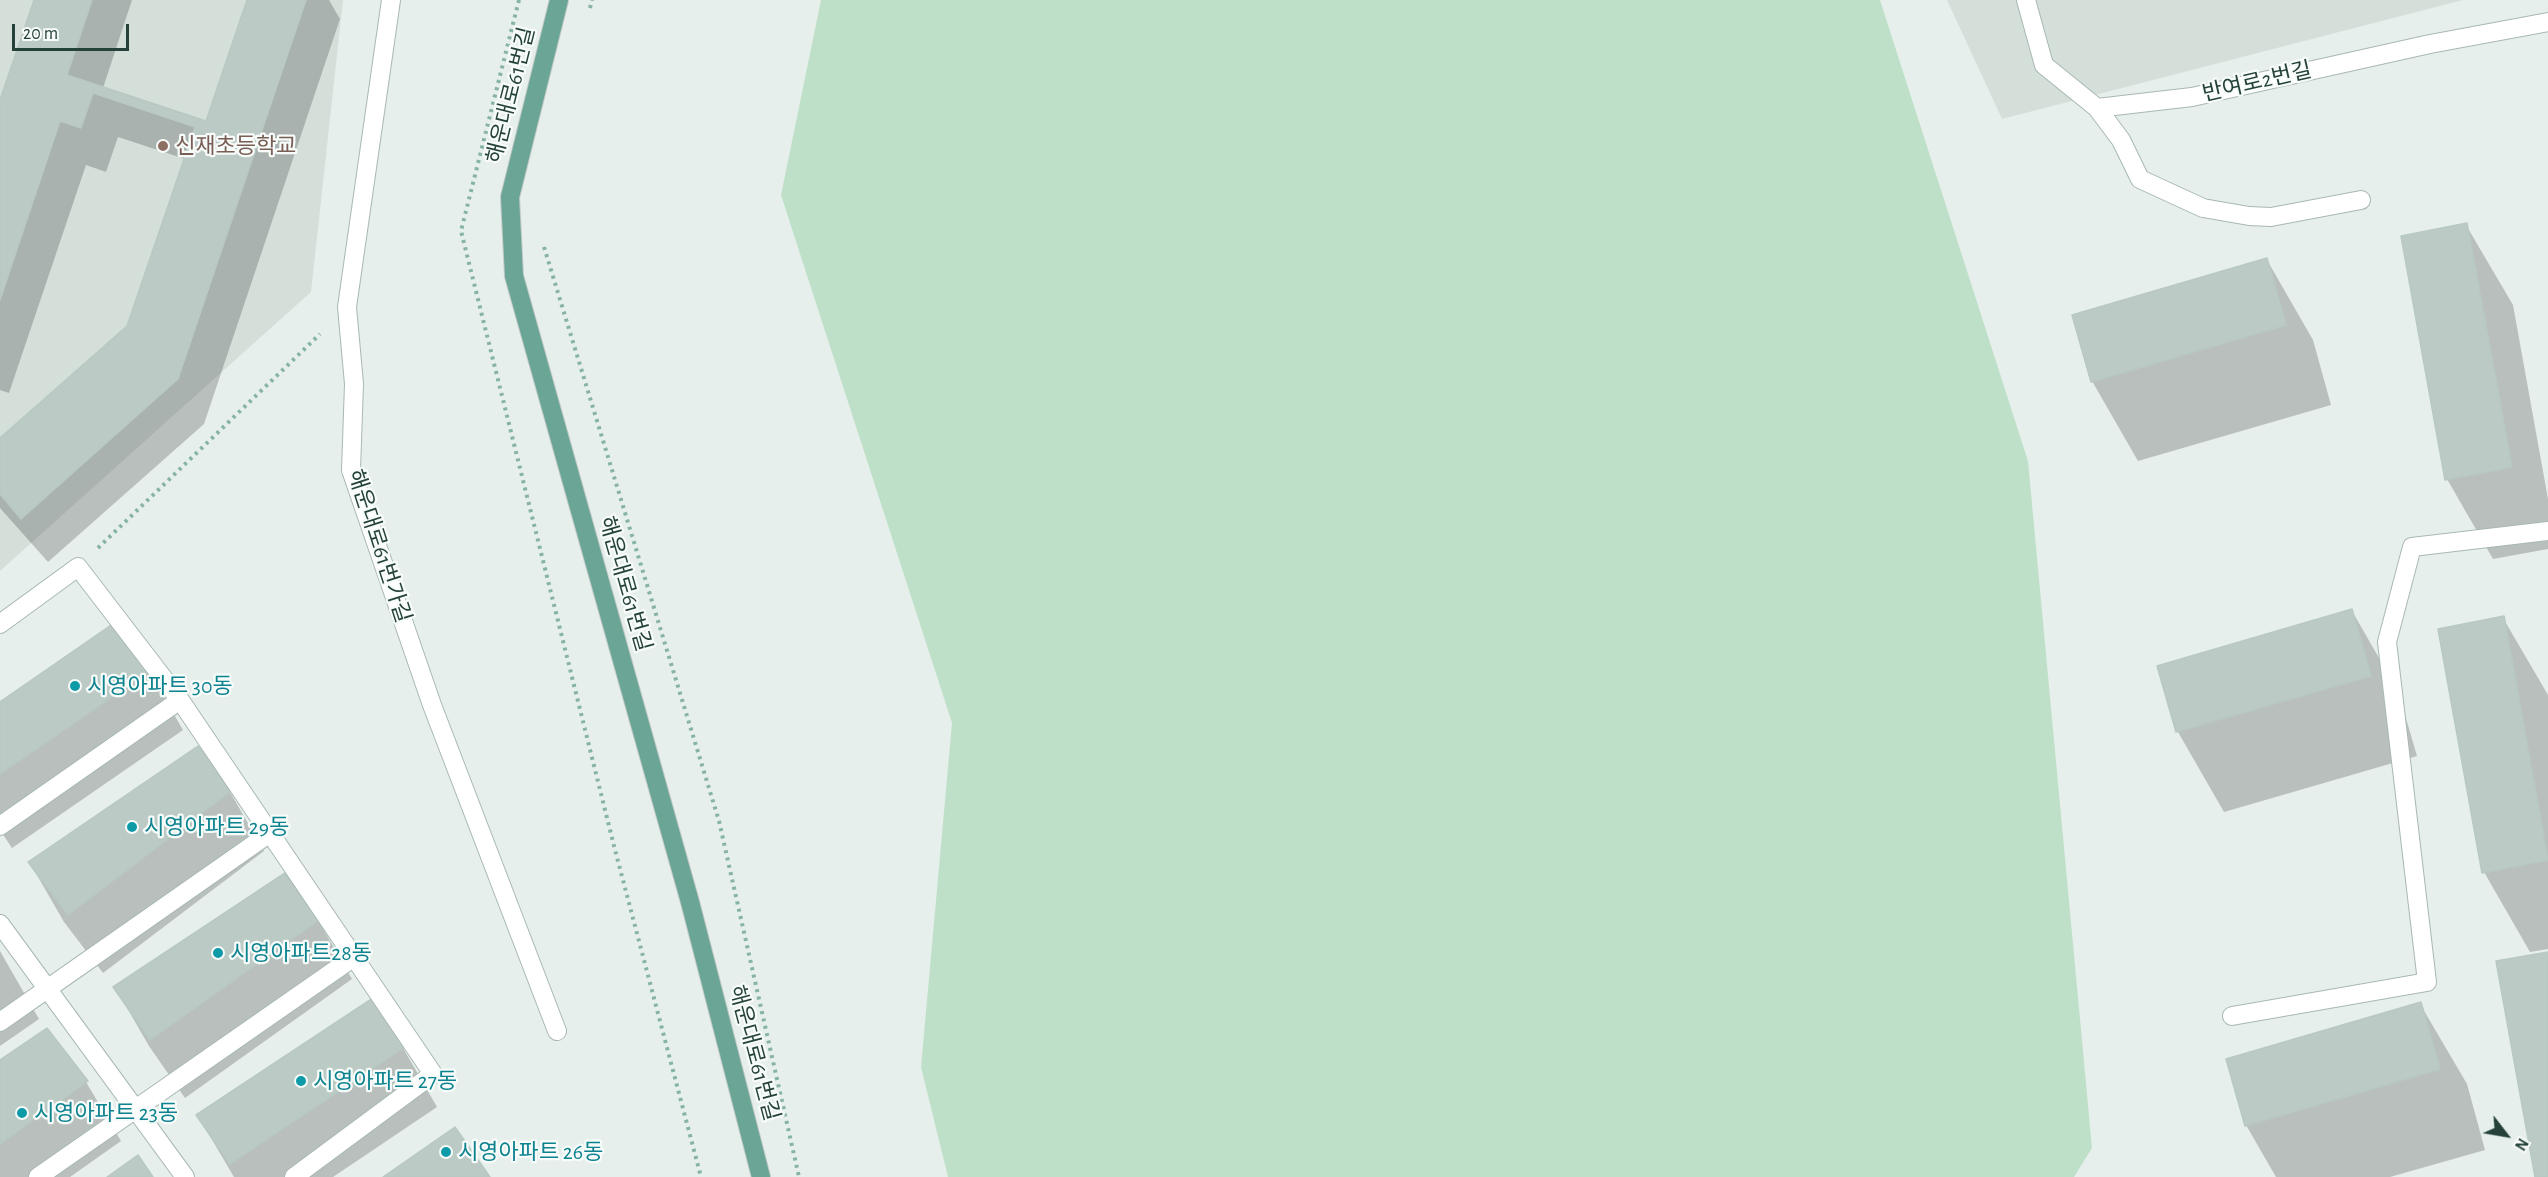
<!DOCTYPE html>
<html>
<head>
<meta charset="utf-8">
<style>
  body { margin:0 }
  #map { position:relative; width:2548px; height:1177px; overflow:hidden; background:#e6efeb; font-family:"Alegreya Sans",sans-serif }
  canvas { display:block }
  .north { position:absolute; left:2476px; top:1105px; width:60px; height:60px; -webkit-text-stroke:4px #f7fbf9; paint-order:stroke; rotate:121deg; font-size:16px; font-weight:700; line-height:24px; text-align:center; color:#24423a }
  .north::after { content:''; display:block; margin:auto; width:21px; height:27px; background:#24423a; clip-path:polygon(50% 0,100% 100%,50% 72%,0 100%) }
  .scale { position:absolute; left:12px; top:24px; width:117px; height:27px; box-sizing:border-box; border:3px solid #24423a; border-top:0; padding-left:8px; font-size:18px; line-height:21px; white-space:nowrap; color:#24423a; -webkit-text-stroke:4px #f7fbf9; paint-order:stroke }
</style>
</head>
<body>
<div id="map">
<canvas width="2548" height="1177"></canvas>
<div class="north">N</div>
<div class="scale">20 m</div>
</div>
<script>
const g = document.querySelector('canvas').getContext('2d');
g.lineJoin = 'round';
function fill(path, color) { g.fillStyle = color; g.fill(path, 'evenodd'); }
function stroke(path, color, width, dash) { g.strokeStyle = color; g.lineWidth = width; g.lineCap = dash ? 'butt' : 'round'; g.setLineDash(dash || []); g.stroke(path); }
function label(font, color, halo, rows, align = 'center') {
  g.font = font + ' "Alegreya Sans","Noto Sans KR",sans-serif'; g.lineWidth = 4.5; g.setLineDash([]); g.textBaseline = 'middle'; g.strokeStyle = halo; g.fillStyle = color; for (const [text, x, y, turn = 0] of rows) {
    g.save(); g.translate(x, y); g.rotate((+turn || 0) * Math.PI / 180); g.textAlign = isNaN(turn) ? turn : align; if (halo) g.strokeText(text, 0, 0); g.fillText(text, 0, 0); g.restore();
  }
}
fill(new Path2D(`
  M0,0H343L311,292L0,571Z
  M1947,0H2463L2002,119Z`), '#d4dfda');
fill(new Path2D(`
  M821,0H1880L2028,461L2092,1148L2074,1177H948L921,1067L952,723L781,195Z`), '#bfe0c8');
fill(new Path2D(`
  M35,0H132L103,88L207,123L248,0H329L340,19L204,424L48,562L0,508V440L129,327L185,159L118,137L106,172L86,165L9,393L0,390V104Z
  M2466,225L2513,305L2548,499V549L2493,559L2447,479Z
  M2267,260L2313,340L2331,405L2138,461L2092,381Z
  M2352,611L2398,691L2417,756L2224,812L2178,732L2159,667Z
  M2503,618L2548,695V949L2530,952L2484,872Z
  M149,671L183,730L12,848L0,830V704Z
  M197,748L230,792L264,851L103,973L64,922L30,863Z
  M318,920L352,979L185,1098L149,1046L115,987Z
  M0,951L39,1019L0,1046Z
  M2420,1004L2467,1084L2485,1150L2390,1177H2276L2246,1125Z
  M403,1048L437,1107L333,1177H234L198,1116Z
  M0,1062L86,1082L121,1141L70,1177H0Z`), '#0003');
const building = new Path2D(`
  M34,0H92L67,75L206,121L247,0H306L178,379L21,519L0,494V438L127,326L195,127L93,93L81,128L60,121L0,300V100Z
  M2467,223L2512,467L2445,480L2401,236Z
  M2267,258L2286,325L2091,382L2072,315Z
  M2352,609L2371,676L2176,732L2157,666Z
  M2504,616L2548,860L2482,873L2438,629Z
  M114,623L150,671L0,774V702Z
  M198,746L231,791L68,915L28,862Z
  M285,873L320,919L150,1040L113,987Z
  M2548,952V1177H2535L2496,961Z
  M373,998L405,1047L230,1164L196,1115Z
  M2421,1002L2440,1069L2245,1126L2226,1059Z
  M47,1028L88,1081L0,1144V1060Z
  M455,1127L490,1177H383Z
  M138,1155L153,1177H107Z`);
fill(building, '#bbcac4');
stroke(building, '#b8c9c2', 1.5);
const minor = new Path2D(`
  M391,0L347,307L354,384L351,470L432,705L557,1031
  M2026,0L2044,65L2097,108L2192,97L2430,44L2548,22
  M2097,108L2121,140L2140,179L2203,208L2249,216L2271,217L2361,200
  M0,624L78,567L180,700L433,1074L294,1177
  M0,826L180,700
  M0,924L185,1177
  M2232,1016L2427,982L2387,642L2412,547L2548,531
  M0,1022L270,833
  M38,1177L354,957`);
const major = new Path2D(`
  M559,0L510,197L514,276L690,902L761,1177`);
stroke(minor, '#a8b8b2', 20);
stroke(major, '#c2cac8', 20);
stroke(new Path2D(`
  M519,0L461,231L614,846L701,1177
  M590,8L592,0
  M544,247L719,821L799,1177
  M98,548L320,334`), '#86b3a5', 4, [3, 4.5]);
stroke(minor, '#fff', 18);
stroke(major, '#6aa596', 18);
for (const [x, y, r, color] of [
  [163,146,6,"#8d6e63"],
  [75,686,6,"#0f9aa8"],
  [132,827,6,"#0f9aa8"],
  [218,953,6,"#0f9aa8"],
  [301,1081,6,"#0f9aa8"],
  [22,1113,6,"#0f9aa8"],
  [446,1152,6,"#0f9aa8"]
]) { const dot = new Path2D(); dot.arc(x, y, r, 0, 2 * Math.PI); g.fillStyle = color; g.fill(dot); stroke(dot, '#f7fbf9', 2); }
label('22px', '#24423a', '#f7fbf9', [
  ["반여로2번길",2257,82,-13],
  ["해운대로61번길",511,95,-76],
  ["해운대로61번가길",379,546,72],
  ["해운대로61번길",625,584,74],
  ["해운대로61번길",754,1053,75]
]);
label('22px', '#785e54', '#f7fbf9', [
  ["신재초등학교",175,146]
], 'left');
label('22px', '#0d838f', '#f7fbf9', [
  ["시영아파트 30동",87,686],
  ["시영아파트 29동",144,827],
  ["시영아파트28동",230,953],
  ["시영아파트 27동",313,1081],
  ["시영아파트 23동",34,1113],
  ["시영아파트 26동",458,1152]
], 'left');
</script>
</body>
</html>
